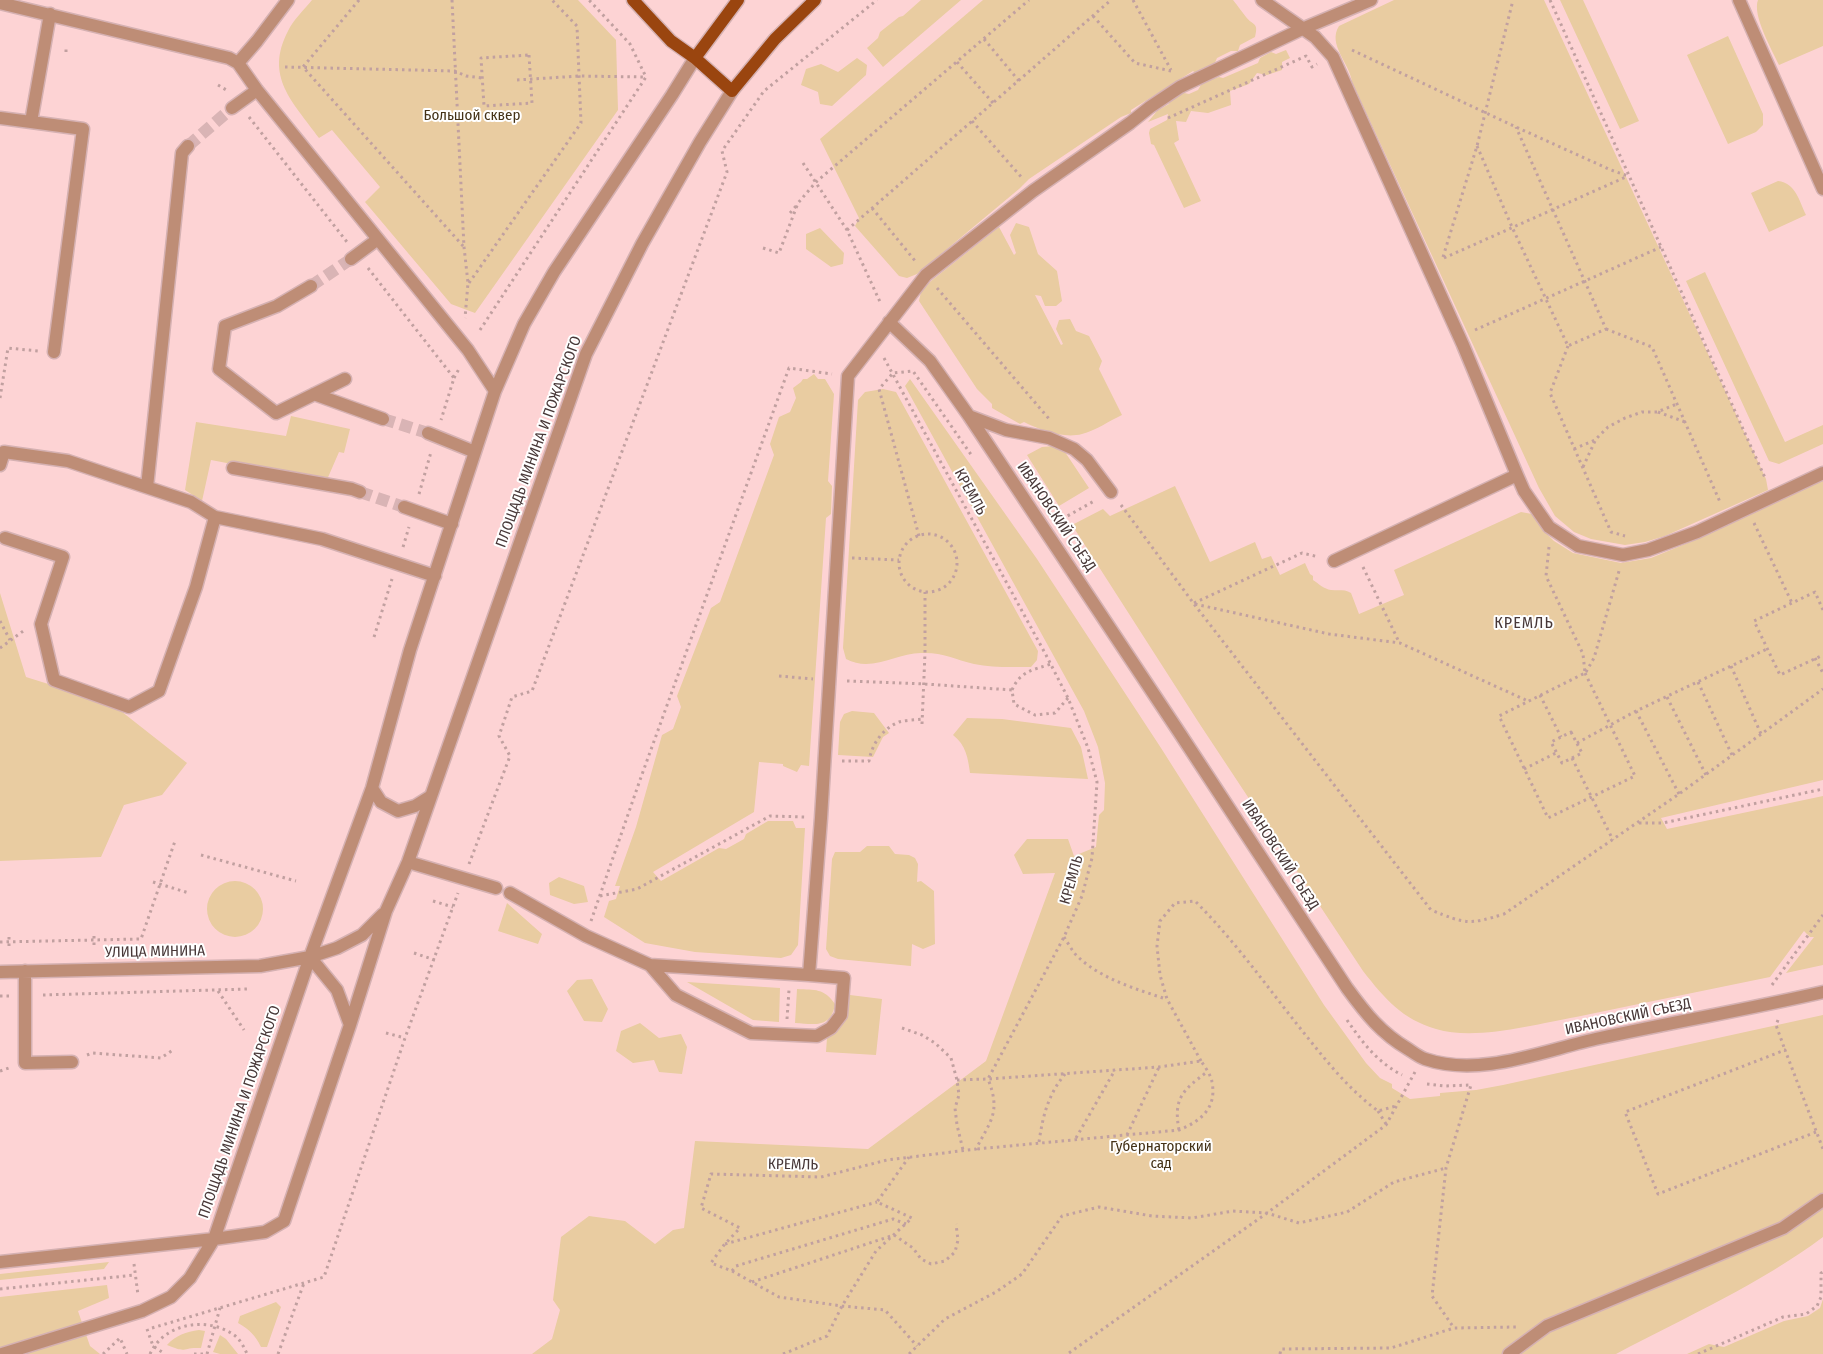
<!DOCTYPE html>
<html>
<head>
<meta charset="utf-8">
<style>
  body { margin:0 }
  canvas { display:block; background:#fdd3d4 }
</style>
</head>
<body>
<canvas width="1823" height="1354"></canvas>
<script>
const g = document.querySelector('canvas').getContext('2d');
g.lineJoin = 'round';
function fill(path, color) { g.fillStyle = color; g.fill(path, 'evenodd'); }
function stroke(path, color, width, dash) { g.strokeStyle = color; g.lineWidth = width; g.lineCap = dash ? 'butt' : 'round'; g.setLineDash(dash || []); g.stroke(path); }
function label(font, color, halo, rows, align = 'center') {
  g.font = font + ' "Fira Sans Condensed",sans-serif'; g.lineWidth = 4; g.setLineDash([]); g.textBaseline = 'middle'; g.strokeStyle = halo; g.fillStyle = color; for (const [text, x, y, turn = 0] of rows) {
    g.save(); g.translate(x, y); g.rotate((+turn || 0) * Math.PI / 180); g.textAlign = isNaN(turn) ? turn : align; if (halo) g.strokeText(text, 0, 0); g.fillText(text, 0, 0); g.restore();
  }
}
fill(new Path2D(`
  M312,0H578L616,40L618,110L475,313L451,304L365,202L380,187L332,130L319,138C293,102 264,77 288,31C293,20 304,10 312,0Z
  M921,0H961L883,67L867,48L878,38L880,32L899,17L903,16Z
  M983,0H1233C1238,6 1242,12 1246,17C1253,26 1259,22 1255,37L1240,45L1238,51H1231L1217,58L1214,65L1197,74L1193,71L1131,110V113L1121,117L1029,179L1019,189L917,274L907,278L899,276L855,226L859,218L820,139Z
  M1394,0H1544L1766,479L1768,490L1665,536L1645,542L1625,545L1591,539L1574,532L1555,516L1539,488L1352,82C1350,63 1327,45 1339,26Z
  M1560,0H1583L1639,121L1620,129Z
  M1758,0H1823V46L1779,65C1772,50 1752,15 1758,0Z
  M1728,36L1763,114V125L1756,132L1728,144L1687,55Z
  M1286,50L1290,58L1282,62V70L1267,75L1257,73L1249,84L1230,91L1231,105L1208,113L1191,111L1186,122L1176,121L1179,140L1174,143L1201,201L1184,208L1154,145L1151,144L1149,133L1150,129L1167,120L1168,114L1148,122L1157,111L1169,104L1170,97L1179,92L1189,94L1198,90L1202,83L1219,77L1223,78L1258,63L1260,58L1271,52L1276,54Z
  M857,58L867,65L866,75L832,106L820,104L818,92L801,85L806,69L821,64L838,72Z
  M1778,181C1796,183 1799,201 1806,215L1769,232L1751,193Z
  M1016,223L1029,227L1038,254L1057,271L1062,301L1056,306H1045L1041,296L1035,295L1061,345L1063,344L1056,329L1059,320L1070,319L1076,331L1089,336L1102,361L1099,369L1122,415C1109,421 1095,431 1082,434C1064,439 1040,430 1024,422L1020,424L992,408V404L977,389L919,301L921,292L931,281L999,227L1014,255L1016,253L1010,235Z
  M820,228L844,253L843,264L831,267L806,249V234Z
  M1705,272L1785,442L1823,425V444L1779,464L1769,461L1686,281Z
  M814,374L818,379H825L834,394L828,481L832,486L831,514L826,518L809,766L801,765L797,772L783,766V764L759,762L754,812L653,872L661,881L719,848L726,849L744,839L746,834L768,821H793L796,828H805L798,945L791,955L781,958L695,952L645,943L604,917L609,901L616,899L620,886H615L636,827L662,735L673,729L681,707L677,696L711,608L720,602L774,455L770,444L779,417L790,412L796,398L793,388L801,382L803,379H807Z
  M910,379L1037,559L1161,748L1324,1005L1366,1063L1380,1078L1392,1084V1088L1410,1099L1440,1096V1093L1476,1090L1503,1085L1823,1015V1193L1782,1223L1656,1274L1660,1285L1788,1232L1823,1208V1237C1760,1284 1686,1317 1616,1354H532L552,1339L560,1310L553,1300L561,1237L589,1216L625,1221L655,1244L673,1230L684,1228L695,1141L868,1149L986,1061L1055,873L1023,874L1014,855L1027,839H1068L1074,856L1096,847L1099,815L1104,810L1105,783L1098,747L1084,711L905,386Z
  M883,389L896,392L1038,651L1037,660L1031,667C1012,667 992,668 974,664C954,659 942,652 921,653C896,653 872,673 846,659L843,648L858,400L865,392Z
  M291,416L350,429L344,453L339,452L326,482L211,460L202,501L185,490L196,422L286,436Z
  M1054,446L1065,452L1089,488L1059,506L1027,455L1042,447Z
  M1823,480V780L1661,818L1667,829L1823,796V965L1786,973L1814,937H1810L1804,931L1770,977C1705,990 1640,1004 1576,1017C1536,1024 1476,1041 1436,1029C1402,1019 1385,999 1363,971L1199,723L1072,525L1103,509L1110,516L1175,486L1210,562L1255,542L1262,559L1271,556L1280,575L1305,563L1310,574L1313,576V580C1319,584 1324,589 1331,590C1339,591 1345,589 1351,593L1359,614L1404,595L1394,570L1521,512L1532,514L1543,530L1554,541L1573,553L1621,563L1651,558L1700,538Z
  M0,593L26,677L112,704L187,763L162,795L124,805L101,857L0,861Z
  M852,711L874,713L889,733L883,737L873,757L838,755L840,722L844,714Z
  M967,718L1002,719L1071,728L1081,747L1088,779L970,773C968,758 966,745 953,735Z
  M867,846H889L895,854L909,855L915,858L918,864L917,882L921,881L934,891L935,944L923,949L912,944L911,966L838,959L830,956L826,949L832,859L835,852H860Z
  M559,877L584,886L588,902L574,904L550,895L549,883Z
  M207 909a28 28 0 1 1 56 0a28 28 0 1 1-56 0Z
  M507,903L542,934L538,944L498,931Z
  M592,979L608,1009L602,1022L584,1021L567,991L577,980Z
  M687,982L780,988L779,1022L753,1020Z
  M797,989C815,990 824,988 835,1004C831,1029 814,1024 795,1023Z
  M850,995L882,999L876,1055L826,1052L827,1038C847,1025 847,1018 850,995Z
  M640,1023L659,1038L681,1034L687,1047L682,1074L659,1072L654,1060L633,1063L616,1051L621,1031Z
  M109,1262L104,1269L0,1280V1274Z
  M107,1285L109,1298L78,1311L90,1346L100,1354H0V1297Z
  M1823,1299V1354H1687L1709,1344L1724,1347L1784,1321L1808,1316L1820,1308Z
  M276,1302L281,1307L267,1347H261C255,1335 250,1330 238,1323L240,1316Z
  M199,1330L205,1331L201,1348C180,1347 189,1354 167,1345C176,1335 186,1332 199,1330Z
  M220,1335L226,1339L238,1354H220L213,1352Z`), '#e9cca1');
stroke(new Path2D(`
  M188,146L232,108
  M311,286L351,259
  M383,419L428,433
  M360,492L404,507`), '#d9b4b5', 12, [12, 6]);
const minor = new Path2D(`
  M1262,0L1315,37L1333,57L1463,345L1517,475L1524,491L1549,527L1578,546L1623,555L1648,550L1697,532L1823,473
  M1739,0L1823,189
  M0,3L229,58L238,63L257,90L468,350L495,391
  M238,63L257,41L288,0
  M232,108L257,90
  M0,118L31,122L50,14
  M31,122L83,129L54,352
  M351,259L378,239
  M311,286L277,306L225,326L219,369L276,413L345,379
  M889,322L930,361L969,416L1179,732L1347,988C1366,1014 1381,1033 1408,1049C1414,1053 1419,1057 1425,1059C1481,1078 1544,1050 1600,1038C1674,1022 1749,1009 1823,992
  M314,394L383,419
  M969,416L1006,430L1049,438L1074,449L1087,460L1111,492
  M428,433L475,452
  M0,465L4,452L68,461L191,502L215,517L322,539L435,576
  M233,468L352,489L360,492
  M147,487L182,153L188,146
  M404,507L452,524
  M5,538L63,557L41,624L54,680L129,707L159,691L196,587L215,517
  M1334,561L1517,475
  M372,788L381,802L398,811L415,806L431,796
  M408,862L496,888
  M510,893L586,936L650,965L809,975L821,818L848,376L926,275L1033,191L1130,123L1150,107L1180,87L1302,29L1371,0
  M310,957L337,990L350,1025
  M650,965L676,995L751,1033L817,1036L831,1028L841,1015L844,978L809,975
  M25,971V1063L72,1062
  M0,972L260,966L310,957L337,948L362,935L383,914
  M0,1262L214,1239L265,1232L284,1221L350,1025L386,911L408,862L586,354L642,244L700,142L732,91
  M2,1354L142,1311L171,1297L190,1278L214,1239L310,957L372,788L410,650L495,391L524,324L554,272L672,95L695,58
  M1509,1354L1547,1326L1783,1228L1823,1200`);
const major = new Path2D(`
  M633,0L671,41L695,58L732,91L775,39L815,0
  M695,58L738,0`);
stroke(minor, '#d5b1b2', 15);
stroke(major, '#d5b1b2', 15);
stroke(new Path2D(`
  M359,0L303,67L464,247
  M452,0L464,247L468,283L465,318
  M1133,0L1171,70
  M1550,0L1766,480
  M1093,16L1135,63L1171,71
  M984,39L1019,81
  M1352,50L1516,127L1611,170L1628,176
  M66,52V47
  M529,55L532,103L484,106L481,58Z
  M957,62L993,103
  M285,67L455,71L466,76L482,78
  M517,80L579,76L645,77
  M218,85L228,91
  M249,117L347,242
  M1168,118L1306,56L1312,67L1317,64
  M972,121L1023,179
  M1477,146L1512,227L1568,346L1606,329L1516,127
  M803,163L847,230L881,304
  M872,208L916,262
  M790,213L796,206
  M847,230L1111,0
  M763,248L779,253L798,203L816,182L1029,0
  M1443,257L1477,146L1513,0
  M1444,258L1628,176
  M368,268L454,378L441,420
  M469,283L581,123L577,26L552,0
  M937,288L1050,420
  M1606,329L1652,347L1720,502
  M480,330L646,77L630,44L589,0
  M1475,330L1661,247
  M1568,346L1550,393L1611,532L1625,536
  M884,358L1046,655L1068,698L1088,748L1097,782L1092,858L1082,896L1064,937L988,1079C1001,1112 991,1120 976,1149L887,1160L821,1177L711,1174L701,1208L740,1228L724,1245L711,1263L732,1271L779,1297L842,1306L885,1310L917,1346
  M454,378L460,367
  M0,398L8,348L38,351
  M1658,412L1685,422
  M1574,449L1595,440L1608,427L1625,418L1642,412H1657L1677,404
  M1583,467L1595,441
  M419,494L431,452
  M1121,505L1194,604L1431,910C1466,924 1469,925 1504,914L1679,794L1823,689
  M1062,519L1096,500
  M1754,523L1792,603
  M899 563a29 29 0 1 1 58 0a29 29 0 1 1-58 0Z
  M919,536L879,389L893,373L913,371L972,456
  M403,547L409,527
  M1549,547L1546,576L1583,654L1585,673
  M852,558L899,560
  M1363,567L1399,642
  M1194,603L1302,553L1319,557
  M1195,604L1329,634L1400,643L1528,701
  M1823,610L1815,592L1754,621L1780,675L1823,655
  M0,621L10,640
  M374,637L392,579
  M0,648L26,629
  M1815,658L1823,673
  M1731,666L1761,734
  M1586,672L1594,658L1619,571
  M1585,673L1635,776L1548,818L1499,716Z
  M779,676L813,679
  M847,681L925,684L1012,690L1014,704L1035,715L1055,713L1068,698
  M1698,682L1732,755
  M1012,690C1020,671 1033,670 1051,664
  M1540,695L1561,737
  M1667,697L1706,775
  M1636,711L1679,794
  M922,724L925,653V592
  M1571,732L1582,753L1562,763L1551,742Z
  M1577,743L1636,711L1767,649
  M1572,758L1613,840
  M842,761H869C872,744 882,729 899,722C906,720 915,720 923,719
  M1524,769L1556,753
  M1639,823H1663L1823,789
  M201,855L296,881
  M469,864L510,756L499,736L512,697L532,691L727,172L722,151L764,91L877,0
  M153,882L189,893
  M600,896L637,889L770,816L805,817
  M433,901L453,907
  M591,921L640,780L789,368L832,374
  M94,936V948
  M9,937V949
  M1064,937C1068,943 1072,951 1077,956C1101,979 1136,989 1166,999
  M0,942L141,939L175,841
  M414,953L435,960
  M1772,985L1823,915
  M218,991L244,1030
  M43,995L247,989
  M0,996H9
  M787,1019L789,990
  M1347,1020C1362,1042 1377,1062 1402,1075
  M1778,1020L1776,1025L1785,1050
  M902,1028L922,1035L935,1043L951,1058L957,1080L959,1095L955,1108L957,1125L963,1150
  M386,1033L405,1038
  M87,1055L92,1053L161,1058L173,1050
  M1201,1061L1167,999L1160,975L1157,946L1160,921L1175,903L1195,901C1234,940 1265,984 1300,1028C1324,1058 1347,1088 1378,1111L1396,1106
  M0,1071L9,1068
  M957,1080L988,1079L1159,1067L1201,1061C1205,1067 1211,1075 1212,1082C1217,1108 1201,1121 1179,1130L977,1149
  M1427,1084L1445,1086L1471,1085L1446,1168L1432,1296L1454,1328
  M1378,1111L1386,1124
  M1179,1130C1173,1098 1183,1090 1207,1072
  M1816,1132L1658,1194L1625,1112L1785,1050L1823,1149
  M1127,1135L1159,1067
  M1076,1138L1115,1070
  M1039,1142C1043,1115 1048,1095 1065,1074
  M725,1244L877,1202
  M134,1264L138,1295
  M732,1271L736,1266L893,1219L906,1224
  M752,1282L894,1235L913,1248L921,1259L931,1264L945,1261L955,1252L958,1240L956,1224
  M0,1289L135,1275
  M152,1328L324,1277L405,1038L458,893
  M147,1329L153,1346L165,1354
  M1069,1353L1267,1213L1386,1125L1415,1072
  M103,1354L120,1338L127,1354
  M150,1354C164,1323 207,1316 234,1335C240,1339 244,1347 247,1354
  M194,1354H206
  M207,1354L220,1308
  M278,1354L304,1283
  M783,1354L827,1336L842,1306L876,1251L912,1218L877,1202L909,1157
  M909,1354L945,1319L996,1292L1022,1274L1062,1216L1099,1207L1152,1216L1192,1218L1233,1211L1267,1213L1299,1223L1347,1212L1394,1182L1446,1168
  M1280,1354L1281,1349L1391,1348L1454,1328L1516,1327
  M1698,1354L1783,1317L1806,1314L1817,1306L1821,1297V1273L1823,1272`), '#c1a0a0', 3, [2.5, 4]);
stroke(minor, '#be8d76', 12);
stroke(major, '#9a450f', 12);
label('15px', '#443217', '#fff', [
  ["Большой сквер",472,116],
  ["Губернаторский",1161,1147],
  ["сад",1161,1164]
]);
label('15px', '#483838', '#fff', [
  ["ПЛОЩАДЬ МИНИНА И ПОЖАРСКОГО",539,442,-70],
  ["КРЕМЛЬ",970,492,61],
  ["ИВАНОВСКИЙ СЪЕЗД",1056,517,56],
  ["ИВАНОВСКИЙ СЪЕЗД",1280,855,57],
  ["КРЕМЛЬ",1072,880,-74],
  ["УЛИЦА МИНИНА",155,952,-1],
  ["ИВАНОВСКИЙ СЪЕЗД",1628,1017,-12],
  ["ПЛОЩАДЬ МИНИНА И ПОЖАРСКОГО",240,1112,-71],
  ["КРЕМЛЬ",793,1165,1]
]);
g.letterSpacing = '1px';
label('16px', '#483838', '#fff', [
  ["КРЕМЛЬ",1524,624]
]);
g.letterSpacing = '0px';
</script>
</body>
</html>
